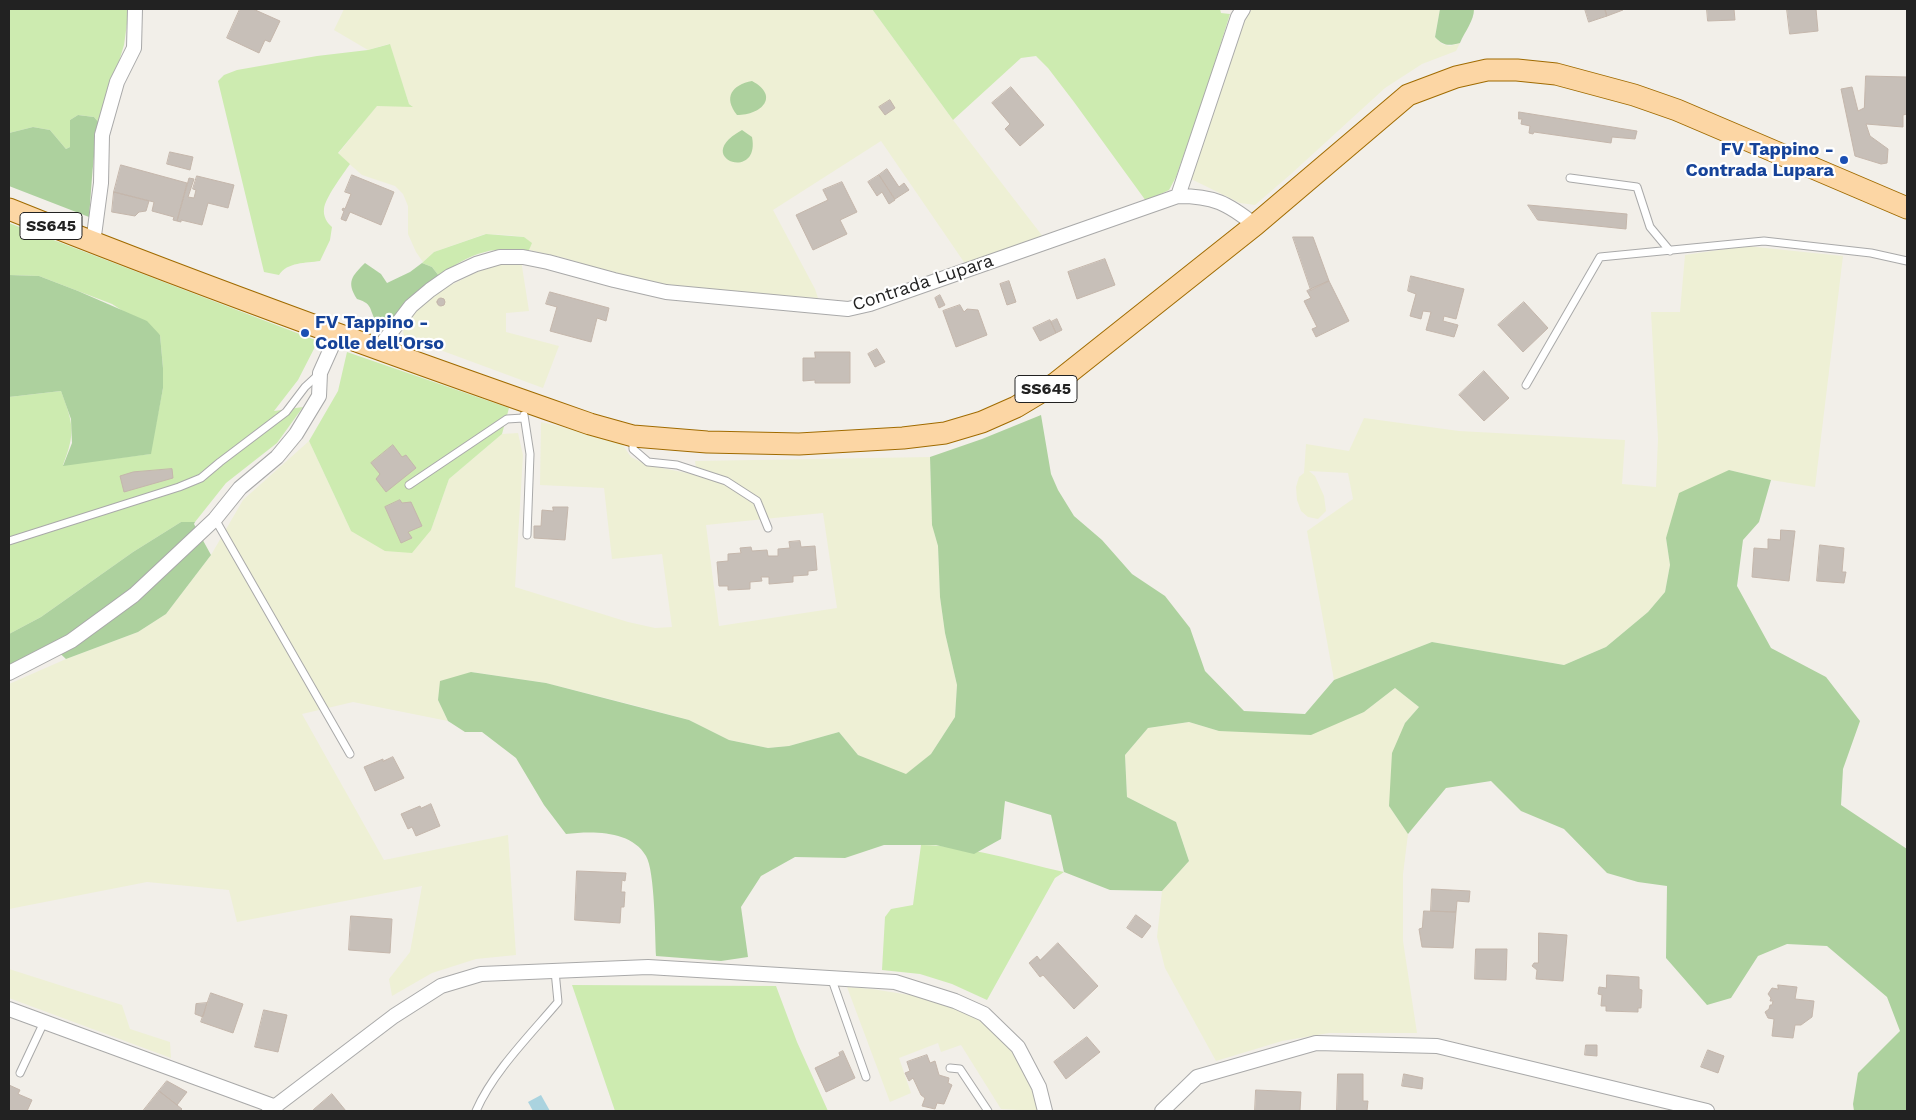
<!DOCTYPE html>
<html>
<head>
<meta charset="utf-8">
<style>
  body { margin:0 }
  #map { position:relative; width:1916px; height:1120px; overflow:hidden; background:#f2efe9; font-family:"Work Sans",sans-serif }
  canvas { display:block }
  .frame { position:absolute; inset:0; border:10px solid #222; pointer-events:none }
</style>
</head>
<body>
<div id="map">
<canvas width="1916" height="1120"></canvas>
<div class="frame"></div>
</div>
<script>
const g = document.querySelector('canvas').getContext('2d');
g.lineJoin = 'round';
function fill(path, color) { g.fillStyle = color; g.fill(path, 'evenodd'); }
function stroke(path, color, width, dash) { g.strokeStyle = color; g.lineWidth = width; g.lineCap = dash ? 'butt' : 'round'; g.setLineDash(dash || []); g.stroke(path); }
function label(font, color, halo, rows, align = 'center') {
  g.font = font + ' "Work Sans",sans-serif'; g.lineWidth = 4.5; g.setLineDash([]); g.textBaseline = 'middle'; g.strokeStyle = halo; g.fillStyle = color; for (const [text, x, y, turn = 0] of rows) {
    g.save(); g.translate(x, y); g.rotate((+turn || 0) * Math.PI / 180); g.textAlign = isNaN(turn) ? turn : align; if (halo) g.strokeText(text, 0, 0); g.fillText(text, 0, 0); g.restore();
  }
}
fill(new Path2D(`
  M344,9H872L953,120L1044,238L966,265L881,141L773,210L815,289L818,298L708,290L629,279L565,258L529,250L531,243L524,237L508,235L485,234L434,252L423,262L416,252L408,234V206L403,194L395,186L362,175L338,154L377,105L412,106L409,104L389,44L368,50L334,30Z
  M1251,9H1440L1435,37L1442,44L1450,46L1460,43L1456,51L1422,64L1385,88L1291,174L1255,205L1240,203L1189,178L1239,31Z
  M1746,246L1843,256L1815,487L1771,480L1729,470L1666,538L1670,565L1665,592L1648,612L1606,647L1564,665L1432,642L1334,680L1307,531L1353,499L1348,473L1309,471L1315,476L1324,496L1326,511L1318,519L1308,517L1301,511L1297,500L1296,487L1299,477L1304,473L1306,444L1349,451L1364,418L1459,431L1625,440L1622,484L1656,487L1658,439L1651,312H1680L1685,255Z
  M521,260L529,311L506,313V332L559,346L543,388L405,337L403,332L405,324L416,311L443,289L483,269Z
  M541,422L608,438L622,444L631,457L647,465L697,475L695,461L930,457L932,524L938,546L940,597L945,633L957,685L955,717L931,754L906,775L858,755L839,732L789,746L768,748L729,740L689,720L633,705L546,683L472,672L438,700L448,721L353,702L302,714L384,860L508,835L516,955L476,959L432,973L392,996L389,979L410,952L422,886L237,922L229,890L147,882L9,909V684L66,659L138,632L166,614L211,555L243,500L309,441L351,531L431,530L449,479L502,434L518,433L523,455L515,587L628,622L655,628L672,627L662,554L612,559L604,488L540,485ZM823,513L837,608L719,626L706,525Z
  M1395,688L1419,707L1405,723L1389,806L1408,834L1403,874V941L1417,1033H1329L1282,1041L1216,1061L1165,968L1157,937L1162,891L1189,861L1176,822L1127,797L1125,755L1148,728L1189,722L1219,731L1364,712Z
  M9,969L122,1005L130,1029L170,1042L171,1058L9,998Z
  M847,987L872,989L916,996L957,1006L982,1020L1006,1039L1037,1091L1039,1111L1001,1109L961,1045L941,1052L938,1043L899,1058L911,1093L890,1102Z`), '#eef0d5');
fill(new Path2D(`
  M9,9H129L124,45L100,124L94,117L78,115L70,120V147L66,149L50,130L33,127L9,133Z
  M872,9H1220L1221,13L1230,14L1207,88L1176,177L1169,190L1146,201L1074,102L1048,68L1036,56L1021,58L953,120Z
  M390,44L409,104L413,107L377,106L338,153L350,164C343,174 325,198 324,209C323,216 327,223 332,227L330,240L320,261C306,263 287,262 279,275L264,272L218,81L224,75L237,70L317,56L368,50Z
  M9,223L318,341L298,380L274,411L303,407L277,443L226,483L195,522H181L133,552L41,617L9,634V397L61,391C73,423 76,432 63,465L150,454L163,388V368L160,335L112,304L78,291L39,276L9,275Z
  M486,234L524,237L532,243L529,250C514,251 499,248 485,252C468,256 453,266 439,276L432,267L422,263L434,252Z
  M347,352L509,408L502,434L449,479L431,530L412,553L385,551L351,531L309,441L338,391Z
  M921,845C968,845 1018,862 1064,872L1055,878L987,1000L952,984L920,974L882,970L885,917L891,909L913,905Z
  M572,985L776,986L797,1042L828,1111H615Z`), '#cdebb0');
fill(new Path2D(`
  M1440,9H1474C1474,21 1465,31 1460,43C1449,46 1443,46 1435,37Z
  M752,81C780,96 762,115 737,115C723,97 732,85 752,81Z
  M78,115L94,117L100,124C92,154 92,186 89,217L9,186V133L33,127L50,130L66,149L70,147V120Z
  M742,130L752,137C761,183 690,158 742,130Z
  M365,263L381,274L387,283L410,272L422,263L432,267L439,276L386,324L378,323C368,312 375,304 357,299C346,282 352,276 365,263Z
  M9,275L39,276L78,291L147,321L160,335L163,368V388L151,454L63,466L72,443L71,419L61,391L9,397Z
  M1041,415L1051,474L1058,490L1074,516L1102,540L1132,574L1165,596L1190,628L1205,671L1244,711L1305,714L1334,680L1432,642L1564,665L1606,647L1648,612L1665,592L1670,565L1666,538L1679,493L1729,470L1771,480L1759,522L1743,540L1737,586L1771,648L1826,677L1860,721L1843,769L1841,805L1907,849V1111H1854L1853,1104L1858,1073L1900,1031L1887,997L1827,946L1787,944L1758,956L1731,998L1707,1005L1666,958L1667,886L1638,882L1607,873L1564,829L1521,811L1491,781L1446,788L1408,834L1389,806L1392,753L1405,723L1419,707L1395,688L1364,712L1311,735L1219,731L1189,722L1148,728L1125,755L1127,797L1176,822L1189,861L1162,891L1110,890L1064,872L1051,815L1005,801L1001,839L974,854L936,845H884L845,858L795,857L761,876L741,907L748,957L721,961L656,956C655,936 655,871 646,856C631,830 592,831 566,834L544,805L516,758L482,732H465L448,721L438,700L440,681L471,672L546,683L689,720L729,740L768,748L789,746L839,732L858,755L906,774L931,754L955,717L957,685L945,633L940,597L938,546L932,525L930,457L982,439Z
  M181,522H195L194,524L211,555L166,614L138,632L66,659L50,644L9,665V634L41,617L133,552Z`), '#add19e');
fill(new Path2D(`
  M541,1095L550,1111H533L528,1102Z`), '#aad3df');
const building = new Path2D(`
  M240,9H253L280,21L270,42L265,40L259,53L227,38Z
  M1585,9H1605L1607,16L1589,22Z
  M1605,9H1623V10L1607,16Z
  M1707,9H1734L1735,20L1708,21Z
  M1787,9H1816L1818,31L1790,34Z
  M1866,76L1907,77V114L1903,115V127L1866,124L1870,136L1888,149L1887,163L1881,164L1855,156L1841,89L1852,87L1858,111L1864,108Z
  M1011,87L1044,125L1020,146L1005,129L1010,124L992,103Z
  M890,100L895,108L885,115L879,107Z
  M1519,112L1637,131L1635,139L1612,137L1611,143L1534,132L1533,134L1529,133L1530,126L1521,124L1522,119H1519Z
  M170,152L193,157L190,170L167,164Z
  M121,165L187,183L177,221L173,220L174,217L152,211L154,202L114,192Z
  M887,169L899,187L904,183L909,190L895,199L879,175Z
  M352,175L394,192L381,225L350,212L346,221L341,219L344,211L342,210L343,208L345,209L351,194L345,192Z
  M879,175L895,200L889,204L882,192L877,196L868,182Z
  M197,176L234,185L228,208L208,203L202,225L181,220V222L177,221L189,178L194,179L188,197L194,198L196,190L193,189Z
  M842,182L857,212L840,220L847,234L813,250L796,215L828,200L823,190Z
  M114,192L149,201L146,211L139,212L135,216L112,212Z
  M1528,205L1627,214L1626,229L1538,220Z
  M1293,237H1313L1329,281L1311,290Z
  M1105,259L1115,285L1077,299L1068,272Z
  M1411,276L1464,289L1456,319L1444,316L1443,321L1458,325L1454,337L1426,330L1431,312L1423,311L1421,319L1410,316L1416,294L1408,291Z
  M1009,281L1016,302L1007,305L1000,284Z
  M1329,281L1349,321L1316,337L1312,329L1317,327L1304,301L1311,298L1307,291Z
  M550,292L609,308L606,321L597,318L591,342L550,331L557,307L546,304Z
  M940,295L945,305L939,308L935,298Z
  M437 302a4 4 0 1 1 8 0a4 4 0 1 1-8 0Z
  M1524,302L1548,328L1523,352L1498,325Z
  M960,305L964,312L967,309L978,310L987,335L956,347L943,311Z
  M1057,319L1062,330L1056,333L1051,322Z
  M1050,320L1056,333L1040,341L1033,328Z
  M877,349L885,362L875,367L868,354Z
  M815,352H850V383H815V380L803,381V358H815Z
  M1484,371L1509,398L1484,421L1459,395Z
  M393,445L402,457L406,455L416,468L386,492L376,479L380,474L371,463Z
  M172,469L173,478L124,492L120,476L133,472Z
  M400,500L402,503L411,502L422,526L408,532L412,538L401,543L385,507Z
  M553,507H568L565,540L534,538V526H541L542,510L553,511Z
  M1781,530L1795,531L1789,581L1752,577L1754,548L1768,549V539L1780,540Z
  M800,541L801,547L815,546L817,570L808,571V575L793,576V582L769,584V577H761L762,581L750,582V589L728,590V586H719L717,562L728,561V554L741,553L740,548L751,547L752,551L767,550L768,556H778V549L790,548L789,542Z
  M1820,545L1844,548L1842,572H1846L1844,583L1817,581Z
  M393,757L404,778L375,791L364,767L383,759V761Z
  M431,804L440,826L416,836L412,827L408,829L401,814L420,806L421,808Z
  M577,871L626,873L625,881L622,880L621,892H625L624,907H621L620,923L575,920Z
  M1432,889L1470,891L1469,902L1457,901L1456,912L1431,911Z
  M1424,911L1456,912L1453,948L1422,947L1419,929L1422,928Z
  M1136,915L1151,926L1142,938L1127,928Z
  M351,916L392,919L390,953L349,950Z
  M1539,933L1567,935L1563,981L1536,979L1537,970L1532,966L1534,963H1538Z
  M1058,943L1098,986L1074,1009L1043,975L1040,977L1029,963L1037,956L1040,960Z
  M1476,949H1507L1506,980L1475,979Z
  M1607,975L1639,977V989L1642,990L1641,1008H1638V1012L1606,1011V1006H1601L1602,995L1598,994L1599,987L1606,988Z
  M1778,985L1797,987L1795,999L1814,1001L1812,1017L1801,1025H1795L1793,1038L1772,1036L1774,1019L1768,1018L1765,1012L1769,1009L1770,1005H1772L1773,1001H1770L1771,998L1768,994L1772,988L1778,989Z
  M211,993L243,1004L233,1033L201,1022Z
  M207,1003L203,1017L195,1014L196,1004Z
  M264,1010L287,1015L278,1052L255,1047Z
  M1087,1037L1100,1052L1066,1079L1054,1062Z
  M1586,1045H1597V1056L1585,1055Z
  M1708,1050L1724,1056L1718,1073L1701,1067Z
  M843,1051L855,1078L826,1092L815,1068L840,1056L839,1053Z
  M927,1055L930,1063L935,1061L939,1075L949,1078L948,1083L952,1085L944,1104L937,1103L935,1109L922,1106L925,1098L921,1095L913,1078L909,1081L905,1073L910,1071L907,1062Z
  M1338,1074H1363V1101H1368L1367,1111H1337Z
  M1404,1074L1423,1078L1422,1089L1402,1086Z
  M167,1081L187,1092L177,1105L159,1091Z
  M9,1085L20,1090L18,1094L32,1100L27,1111H9Z
  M1256,1090L1301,1092L1300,1111H1255Z
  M159,1091L182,1109L180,1111H143Z
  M332,1094L346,1111H312L313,1110Z`);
fill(building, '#c7bfb8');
stroke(building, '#c4b6ab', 1);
const lane = new Path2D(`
  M1570,178L1637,187L1650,227L1670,251
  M1526,385L1600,257L1764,241L1871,253L1907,261
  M524,415L530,454L527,535
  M633,438V449L648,462L677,465L726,481L757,501L768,528
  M409,485L507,419L523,418
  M215,519L350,754
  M9,541L179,487L201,478L220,462L286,412L305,387L318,375
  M831,977L866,1077
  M950,1068L960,1069L988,1111
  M20,1073L44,1022
  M476,1111C493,1072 530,1035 558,1002L555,971`);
const street = new Path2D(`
  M1178,196C1214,196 1227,203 1255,225
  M93,243L101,183L102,135L117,82L134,48L135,9
  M378,349L411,306L430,290L450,276L476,264L500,257H523L548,262L614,280L666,292L848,309L870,304L1178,196L1238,17L1243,9
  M9,673L71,641L134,595L215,519L240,488L277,457L296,434L319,396L320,373L337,335
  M9,1009L276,1107
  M269,1111L394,1016L441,986L481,974L648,967L895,982L955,1001L984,1014L1018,1047L1039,1087L1045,1111
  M1162,1111L1197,1077L1316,1043L1437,1046L1707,1111`);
const primary = new Path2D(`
  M9,209C201,286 395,356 590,424L633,436L707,442L799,444L903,438L945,433L982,422L1016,407L1056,383L1255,225L1408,95L1456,77L1487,70H1517L1556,74L1634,95L1677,110L1907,208`);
stroke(lane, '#a9a9a9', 9);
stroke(street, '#a9a9a9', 16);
stroke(primary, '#a06b00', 23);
stroke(lane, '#fff', 7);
stroke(street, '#fff', 14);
stroke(primary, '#fcd6a4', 21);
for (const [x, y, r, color] of [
  [1844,160,5,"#1a4fb4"],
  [305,333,5,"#1a4fb4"]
]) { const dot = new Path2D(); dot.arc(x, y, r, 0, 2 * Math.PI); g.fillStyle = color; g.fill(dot); stroke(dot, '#fff', 2); }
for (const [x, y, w] of [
  [51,226,62],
  [1046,389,62]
]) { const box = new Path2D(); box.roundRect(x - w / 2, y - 13.5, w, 27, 4); g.fillStyle = '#fff'; g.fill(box); stroke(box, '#222', 1); }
label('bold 16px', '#222', null, [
  ["SS645",51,226],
  ["SS645",1046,389]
]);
label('bold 18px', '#164399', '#fff', [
  ["FV Tappino -",1834,150],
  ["Contrada Lupara",1834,171],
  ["FV Tappino -",315,323,"left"],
  ["Colle dell'Orso",315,344,"left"]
], 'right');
label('18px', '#222', '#fff', [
  ["Contrada Lupara",923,283,-18]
]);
</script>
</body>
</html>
